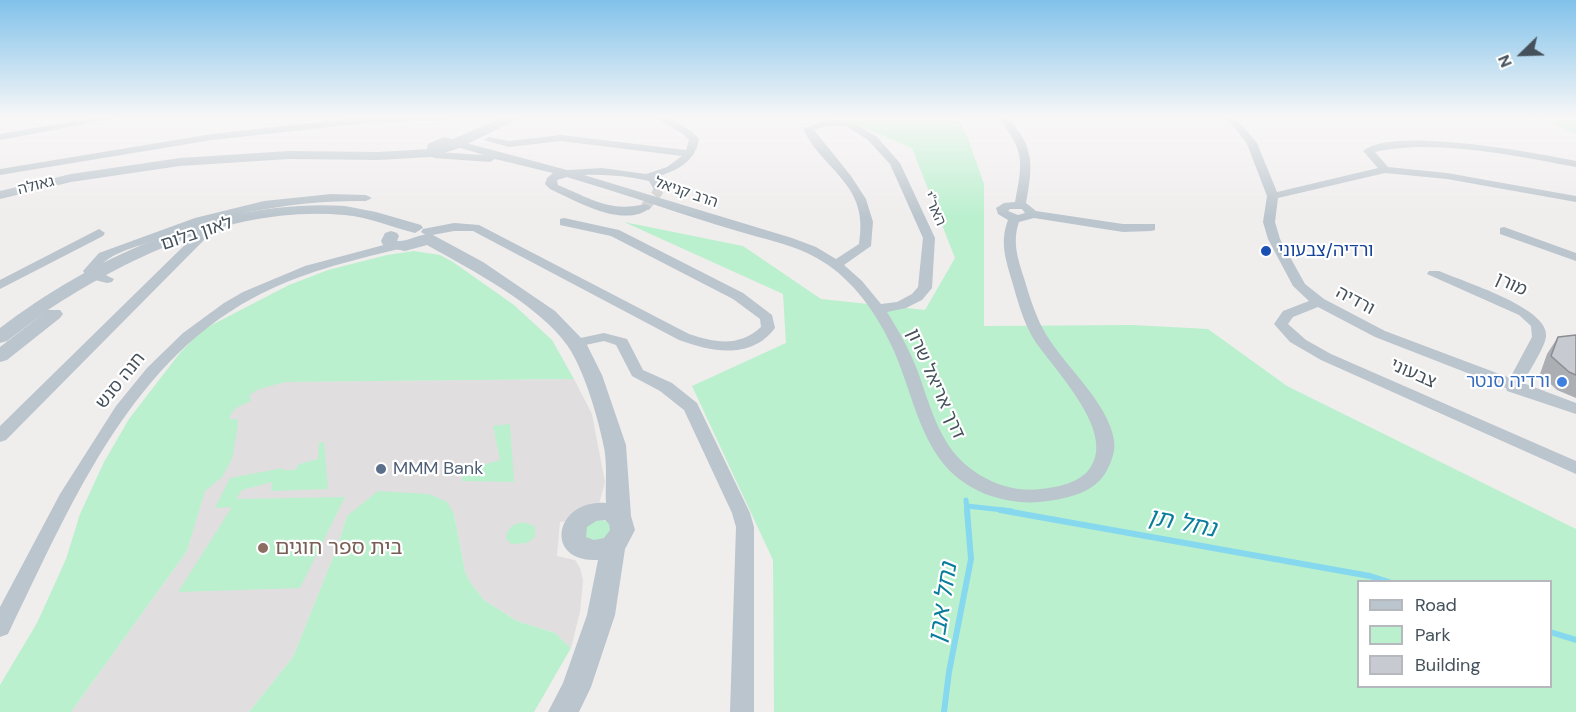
<!DOCTYPE html>
<html>
<head>
<meta charset="utf-8">
<style>
  body { margin:0 }
  #map { position:relative; width:1576px; height:712px; overflow:hidden; background:#f0eded; font-family:"DM Sans",sans-serif }
  canvas { display:block }
  .legend { position:absolute; left:1357px; top:580px; width:195px; height:108px; box-sizing:border-box; background:#fff; border:2px solid #b5b9bd; margin:0; padding:8px 10px; list-style:none; font-size:18px; color:#45515b }
  .legend li { display:flex; align-items:center; gap:12px; height:30px }
  .legend b { width:30px; border:2px solid #b5b9bd }
  .north { position:absolute; left:1492px; top:24px; width:60px; height:60px; -webkit-text-stroke:4px #fff; paint-order:stroke; rotate:247deg; font-size:16px; font-weight:700; line-height:24px; text-align:center; color:#45515b }
  .north::after { content:''; display:block; margin:auto; width:21px; height:27px; background:#45515b; clip-path:polygon(50% 0,100% 100%,50% 72%,0 100%) }
</style>
</head>
<body>
<div id="map">
<canvas width="1576" height="712"></canvas>
<ul class="legend">
<li><b style="height:8px;background:#bbc5cd"></b>Road</li>
<li><b style="height:16px;background:#baf0ce"></b>Park</li>
<li><b style="height:16px;background:#c7cad0"></b>Building</li>
</ul>
<div class="north">N</div>
</div>
<script>
const g = document.querySelector('canvas').getContext('2d');
g.lineJoin = 'round';
function fill(path, color) { g.fillStyle = color; g.fill(path, 'evenodd'); }
function stroke(path, color, width, dash) { g.strokeStyle = color; g.lineWidth = width; g.lineCap = dash ? 'butt' : 'round'; g.setLineDash(dash || []); g.stroke(path); }
function label(font, color, halo, rows, align = 'center') {
  g.font = font + ' "DM Sans","Noto Sans Hebrew",sans-serif'; g.lineWidth = 4.5; g.setLineDash([]); g.textBaseline = 'middle'; g.strokeStyle = halo; g.fillStyle = color; for (const [text, x, y, turn = 0] of rows) {
    g.save(); g.translate(x, y); g.rotate((+turn || 0) * Math.PI / 180); g.textAlign = isNaN(turn) ? turn : align; if (halo) g.strokeText(text, 0, 0); g.fillText(text, 0, 0); g.restore();
  }
}
fill(new Path2D(`
  M574,379L592,414L605,482L599,504L570,521L560,522L557,556L575,560L580,568L583,580L580,612L571,648L555,633L517,621L484,600L470,582L465,571L454,514L347,516L338,545L293,657L249,712H71L187,551L217,447L232,410L253,382Z`), '#e1dedf');
fill(new Path2D(`
  M838,117H958L967,136L984,184V326L1132,325L1208,329L1287,386L1576,529V712H774L773,560L692,386L786,343L783,294L624,222L743,246L821,299L925,310L955,258L912,148ZM1358,582H1550V686H1358Z
  M1525,117H1576V134L1543,120Z
  M414,251L440,255L453,262L514,305L552,340L574,379L285,382L259,389L249,395L251,401C239,407 234,406 229,419H237L238,425L232,459L222,477L205,491L187,551L71,712H0V685L37,623L66,559L80,514L104,462L129,419L179,354L202,330L289,285L328,270L387,255Z
  M510,424L514,482L462,481L463,466H479L500,460L493,426Z
  M324,442L328,489L271,491L272,482L242,490L236,499L345,497L300,588L178,592L232,507L215,508L230,478L283,468L282,470H295L299,464L318,459L319,443Z
  M378,491L429,494L447,502L454,514L465,571L470,582L484,600L517,621L555,633L571,648L534,712H249L293,657L338,545L347,516Z
  M603,520L610,523L611,534L599,542L585,539L583,529L593,521Z
  M523,522L535,526V537L527,543L512,544L506,539L507,532L513,525Z`), '#baf0ce');
stroke(new Path2D(`
  M966,500L967,511
  M967,506L1012,511`), '#86d8ee', 5);
stroke(new Path2D(`
  M1000,510L1370,576L1389,582
  M1550,632L1576,640
  M944,712L949,672L971,559L967,510`), '#86d8ee', 6);
stroke(new Path2D(`
  M645,207L658,192V188`), '#ceced0', 10, [10, 5]);
fill(new Path2D(`
  M99,117H123L0,140V134Z
  M363,117H455L451,120L366,123L212,140L0,175V169L212,134Z
  M653,117C670,117 687,126 699,139C695,162 678,170 657,177L664,188L662,190H654L649,181C628,176 605,174 584,175L792,238L816,247L836,259L859,244C870,184 824,172 803,129L825,120H848L876,136L900,163L935,238L932,288L922,300L906,308L887,312C899,331 910,351 918,372C926,394 932,416 943,436C961,471 1002,494 1041,489C1058,487 1080,483 1090,468C1117,431 1052,368 1033,338C1022,319 1017,298 1011,278C1005,257 1000,241 1008,220L998,214L996,208L1004,203L1015,202C1023,160 1025,151 997,117H1007C1035,146 1033,166 1026,203L1036,211L1123,224H1155V230L1151,231L1123,232L1034,218L1019,222C1012,242 1018,259 1024,278C1030,298 1036,318 1047,336C1066,367 1108,403 1114,440C1116,451 1111,463 1106,472C1095,492 1069,498 1048,501C1028,504 1010,502 991,496C923,472 919,409 894,351C879,318 858,286 828,265C800,245 766,240 734,230C683,215 634,197 583,182L567,177L557,180L558,185C590,198 610,213 645,204L651,207C625,230 576,201 550,189L545,184L547,178L553,173L495,159L490,162L434,158L426,153L428,144L444,137L567,170L602,168L646,174L667,167L682,156L561,141L509,147L484,140L489,137L509,141L561,135L686,150L689,140L682,133ZM826,126H846L868,140L890,164L923,238L918,287L912,294L897,302L881,304L862,281L844,265L871,246L873,222L866,199L851,176L814,130ZM444,143L484,155L436,152L437,147ZM1010,209H1022L1025,213L1018,215L1008,211Z
  M1222,117H1233L1241,124L1257,143L1277,192L1378,168L1363,151C1394,126 1535,153 1576,161V167C1519,156 1431,138 1375,152L1388,167L1447,173L1576,196V202L1447,179L1385,173L1278,198L1275,222L1280,239L1305,284L1324,299L1385,331L1510,378L1532,337L1531,326L1519,315L1427,274L1429,271H1439C1461,281 1551,308 1546,337C1544,349 1529,371 1523,383L1576,403V414L1507,391L1506,388L1375,337L1318,307L1293,317L1288,324L1306,340L1331,354L1576,461V474L1321,360L1290,342L1274,324L1283,311L1309,301L1293,286L1268,239L1263,222L1267,196L1247,144L1235,128Z
  M331,194L366,195L372,198L366,201C289,200 219,215 147,243C130,249 107,254 97,271L114,279L112,282L107,283L87,278L83,271L99,253L195,218L264,201Z
  M564,218L619,230L743,293L772,315L775,328C751,360 712,352 679,340L473,231H454L427,236L421,232L423,229L454,223L479,225L689,334C716,343 739,347 761,327L760,319L733,299L611,236L560,225V219Z
  M1504,227L1576,253V261L1500,234V228Z
  M99,229L105,233L103,236L0,289V280Z
  M201,232L207,236L205,239L6,440L0,442V426L197,233Z
  M395,242L401,246L399,249C349,261 299,273 253,298C126,366 68,512 8,634L0,637V607L60,494L116,406L147,368L183,333L224,303L243,292L305,266Z
  M604,333L627,339L643,370L672,383L697,403L750,513L754,527V712H730L736,527L732,513L684,410L660,391L632,376L616,345L604,341L576,347L569,343L571,340Z`), '#bbc5cd');
fill(new Path2D(`
  M505,117H522L457,149L431,157L378,160L289,159L180,166L71,182L0,199V191L71,174L180,158L289,151L378,152L429,149Z
  M345,206L376,212L421,225L423,228L415,233C391,227 369,217 344,215C239,205 133,254 48,310H60L63,314L60,318L7,360L0,362V347L47,311L7,341L0,343V328C97,255 221,198 345,206Z
  M391,231L397,233L399,236L397,241C410,242 420,232 433,235L483,262L555,311L586,343L602,375L626,445L631,516L635,530L625,549L615,615L591,687L579,712H548L563,683L587,615L598,560C543,563 554,499 606,503C605,484 608,462 603,443C598,417 583,367 567,345C539,305 470,269 427,245L405,251L384,247L381,241L385,233ZM605,520L609,524L610,530L604,538L594,540L586,537L587,527L596,521Z`), '#bbc5cd');
fill(new Path2D(`
  M1576,335V398L1557,390L1540,374L1547,354L1558,337Z`), '#abaeb3');
const building = new Path2D(`
  M1576,335V375L1569,372L1551,356L1558,337Z`);
fill(building, '#c7cad0');
stroke(building, '#8b8d92', 1.5);
const sky = g.createLinearGradient(0, 0, 0, 217);
sky.addColorStop(0, '#81c2ea');
sky.addColorStop(0.54, '#f8f7f7');
sky.addColorStop(1, '#f8f7f700');
g.fillStyle = sky;
g.fillRect(0, 0, 1576, 217);
for (const [x, y, r, color] of [
  [1266,251,6,"#1a4fb4"],
  [1562,382,6,"#3f7fe0"],
  [381,469,6,"#5c6f8a"],
  [263,548,6,"#8d6e63"]
]) { const dot = new Path2D(); dot.arc(x, y, r, 0, 2 * Math.PI); g.fillStyle = color; g.fill(dot); stroke(dot, '#fff', 2); }
label('15px', '#45515b', '#fff', [
  ["גאולה",36,186,-14],
  ["הרב קניאל",686,193,19],
  ["האר\"י",934,209,66]
]);
label('18px', '#45515b', '#fff', [
  ["לאון בלום",197,234,-18],
  ["מורן",1511,285,25],
  ["ורדיה",1355,301,28],
  ["צבעוני",1413,374,24],
  ["חנה סנש",121,381,-51],
  ["דרך אריאל שרון",935,384,66]
]);
label('18px', '#164399', '#fff', [
  ["ורדיה/צבעוני",1278,251]
], 'left');
label('18px', '#366cbe', '#fff', [
  ["ורדיה סנטר",1550,382]
], 'right');
label('18px', '#4e5e75', '#fff', [
  ["MMM Bank",393,469]
], 'left');
label('21px', '#785e54', '#fff', [
  ["בית ספר חוגים",275,548]
], 'left');
label('italic 24px', '#097d9c', '#fff', [
  ["נחל תן",1182,524,11],
  ["נחל אבן",944,603,-81]
]);
</script>
</body>
</html>
